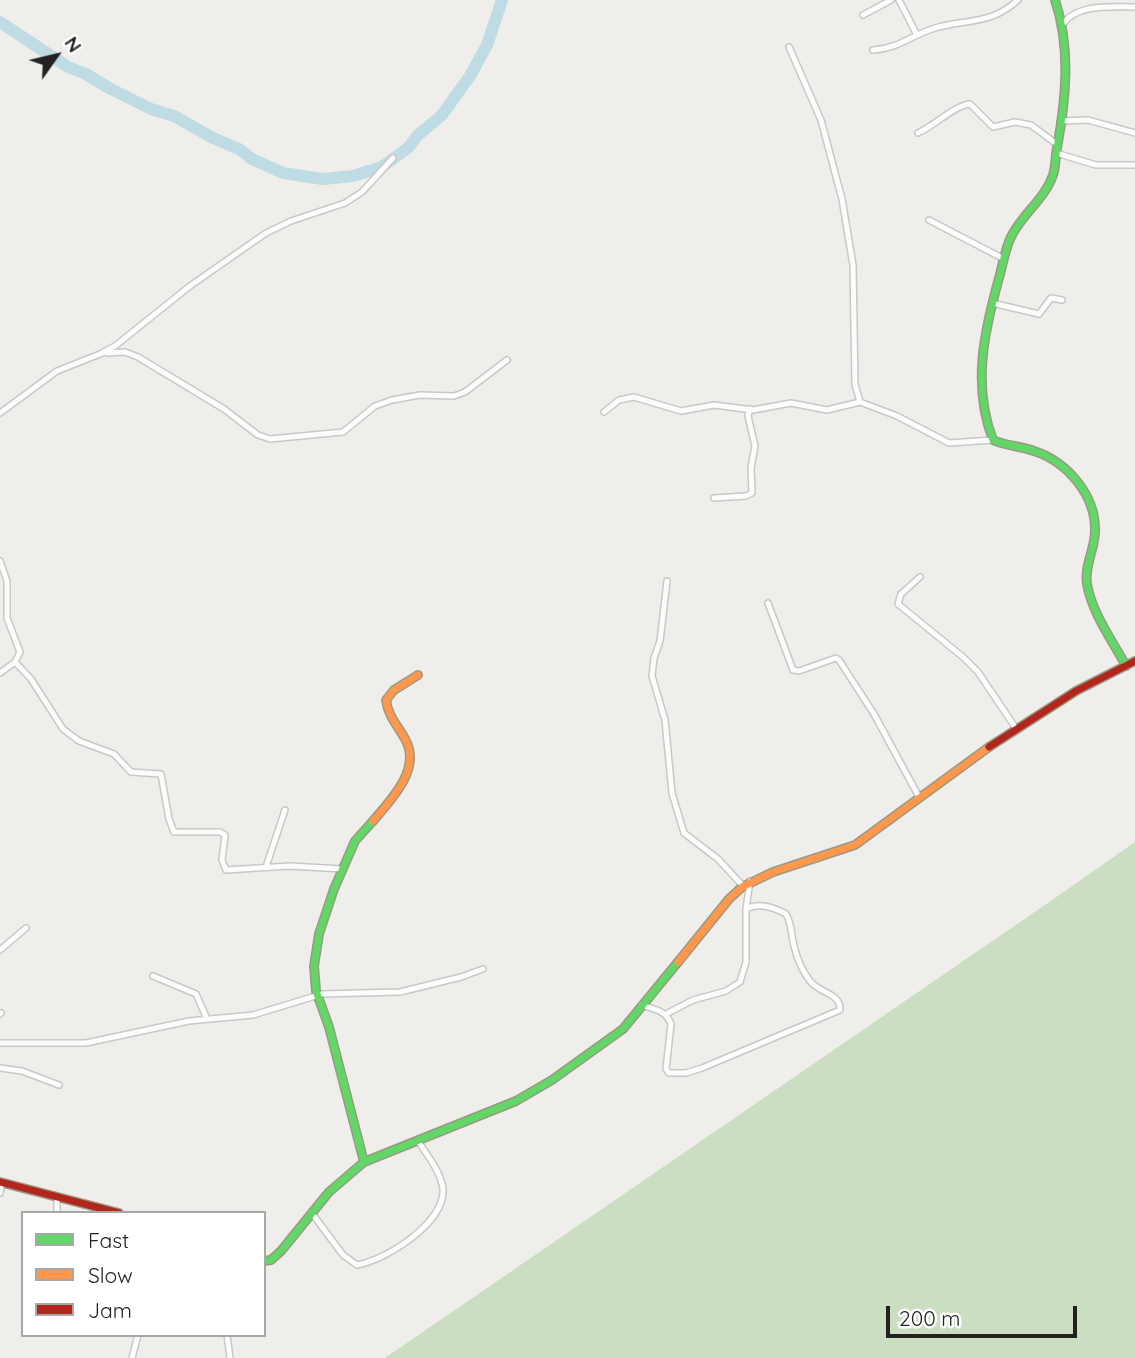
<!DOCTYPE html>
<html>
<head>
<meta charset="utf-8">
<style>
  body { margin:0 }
  #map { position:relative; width:1135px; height:1358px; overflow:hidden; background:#f0eeeb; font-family:Quicksand,sans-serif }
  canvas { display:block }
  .legend { position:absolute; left:21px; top:1211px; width:245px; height:126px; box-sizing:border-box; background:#fff; border:2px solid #a7a7a7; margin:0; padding:9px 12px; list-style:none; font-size:21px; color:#222 }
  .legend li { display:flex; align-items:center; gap:14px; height:35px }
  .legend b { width:35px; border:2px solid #a7a7a7 }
  .north { position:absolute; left:21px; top:21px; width:70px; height:70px; -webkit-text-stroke:5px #fff; paint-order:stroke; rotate:56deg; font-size:19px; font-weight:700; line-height:28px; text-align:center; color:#222 }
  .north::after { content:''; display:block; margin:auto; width:24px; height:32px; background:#222; clip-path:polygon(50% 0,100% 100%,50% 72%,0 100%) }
  .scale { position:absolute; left:886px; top:1306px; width:191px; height:32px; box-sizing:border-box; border:4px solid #222; border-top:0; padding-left:9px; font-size:21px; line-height:24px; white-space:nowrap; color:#222; -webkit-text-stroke:5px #fff; paint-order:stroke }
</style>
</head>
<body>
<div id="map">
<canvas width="1135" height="1358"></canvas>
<ul class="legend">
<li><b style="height:9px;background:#63d668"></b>Fast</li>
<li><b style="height:9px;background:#ff974d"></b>Slow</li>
<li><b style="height:9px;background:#b3261e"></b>Jam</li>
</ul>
<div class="north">N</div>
<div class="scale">200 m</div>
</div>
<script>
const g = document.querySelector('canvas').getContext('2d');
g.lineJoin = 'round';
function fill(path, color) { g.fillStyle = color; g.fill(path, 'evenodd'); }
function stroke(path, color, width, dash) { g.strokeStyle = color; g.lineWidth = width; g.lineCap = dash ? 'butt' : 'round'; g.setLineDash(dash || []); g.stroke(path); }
fill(new Path2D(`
  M1135,842V1358H385L1055,898Z`), '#cbdec1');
stroke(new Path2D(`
  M0,22L68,67L86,74L109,88L151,109L174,116L213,138L239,149L252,159L283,173L323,179L353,176L382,167L409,147L417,136L442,115L470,76L487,45L502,0`), '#bfdbe3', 12);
const street = new Path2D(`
  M899,0L917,35
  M863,15L891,0
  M1062,25C1077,3 1112,7 1135,7
  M789,47L821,120L842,199L853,265L855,384L860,402
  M873,50C901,48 911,35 935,28C966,19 991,25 1018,0
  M1061,121L1088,120L1135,133
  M918,133C934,126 955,105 970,104L993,127L1015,122L1031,125L1058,145
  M1056,153L1096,165H1135
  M929,220L1004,259
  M992,303L1039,314L1051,298L1062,300
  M107,353L125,352L138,357L224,409L258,435L270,439L343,432L375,406L392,400L420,395L454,396L465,392L507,360
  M604,412L619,400L634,397L681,411L714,405L753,410L791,403L827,410L860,402L897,416L949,443L993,440
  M0,413L57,371L100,354L115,346L190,286L266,233L291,221L345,203L362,192L393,158
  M714,498L746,496L752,493L751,468L755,446L748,416L750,409
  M0,561L7,581V618L20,652L15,662L0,673
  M920,577L901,594L898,604L963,657L978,672L1017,730
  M667,581L660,641L654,658L652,676L665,720L672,793L684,833L718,859L743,886
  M768,603L793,670L799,671L836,658L839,660L874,714L919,797
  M15,662L31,679L63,729L79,741L114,754L131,772L161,774L169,819L174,832H220L225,835L222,860L226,870L290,866L343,869
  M266,867L285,810
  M0,950L26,928
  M153,976L196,994L207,1019
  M641,1005C653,1009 666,1010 671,1024L666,1069L669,1073H686L702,1068L840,1010C841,993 819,993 810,981C803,972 797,958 794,946C791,935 792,924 786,914C773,907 759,902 746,909
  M0,1014L1,1013
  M666,1014L693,1000L726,991L740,982L746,962V909L750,881
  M0,1043H86L189,1021L253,1015L322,994L400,992L461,977L483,969
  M0,1068L22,1071L59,1085
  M0,1193L2,1182
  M311,1212L343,1255L357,1265C386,1260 445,1223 443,1189C441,1172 427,1155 418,1141
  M57,1213V1198
  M227,1335L230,1358
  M132,1358L138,1335`);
const fast = new Path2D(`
  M1055,0C1071,48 1066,99 1057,148C1055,157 1056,166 1053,175C1045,199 1022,214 1011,237C1005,249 1003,264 999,278C984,332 972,386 993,440C1006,446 1021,446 1034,451C1068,462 1096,496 1095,531C1095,549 1084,566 1087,584C1092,613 1112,640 1126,666
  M364,1162L329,1027L316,991L314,966L319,934L334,889L355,841L373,821
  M264,1261L271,1260L281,1251L329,1192L364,1162L516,1101L552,1080L623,1029L678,962`);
const slow = new Path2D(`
  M373,821C392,799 422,768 405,739C398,726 388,716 386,700L394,690L418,675
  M678,962L729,899L742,887L773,872L855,845L989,747`);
const jam = new Path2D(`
  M989,747L1076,691L1135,661
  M0,1182L119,1213`);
stroke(street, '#c9c8c7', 8);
stroke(fast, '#999a82', 10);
stroke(slow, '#999a82', 10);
stroke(jam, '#999a82', 10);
stroke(street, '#fdfcfc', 5);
stroke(fast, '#63d668', 7);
stroke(slow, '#ff974d', 7);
stroke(jam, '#b3261e', 7);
</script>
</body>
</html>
